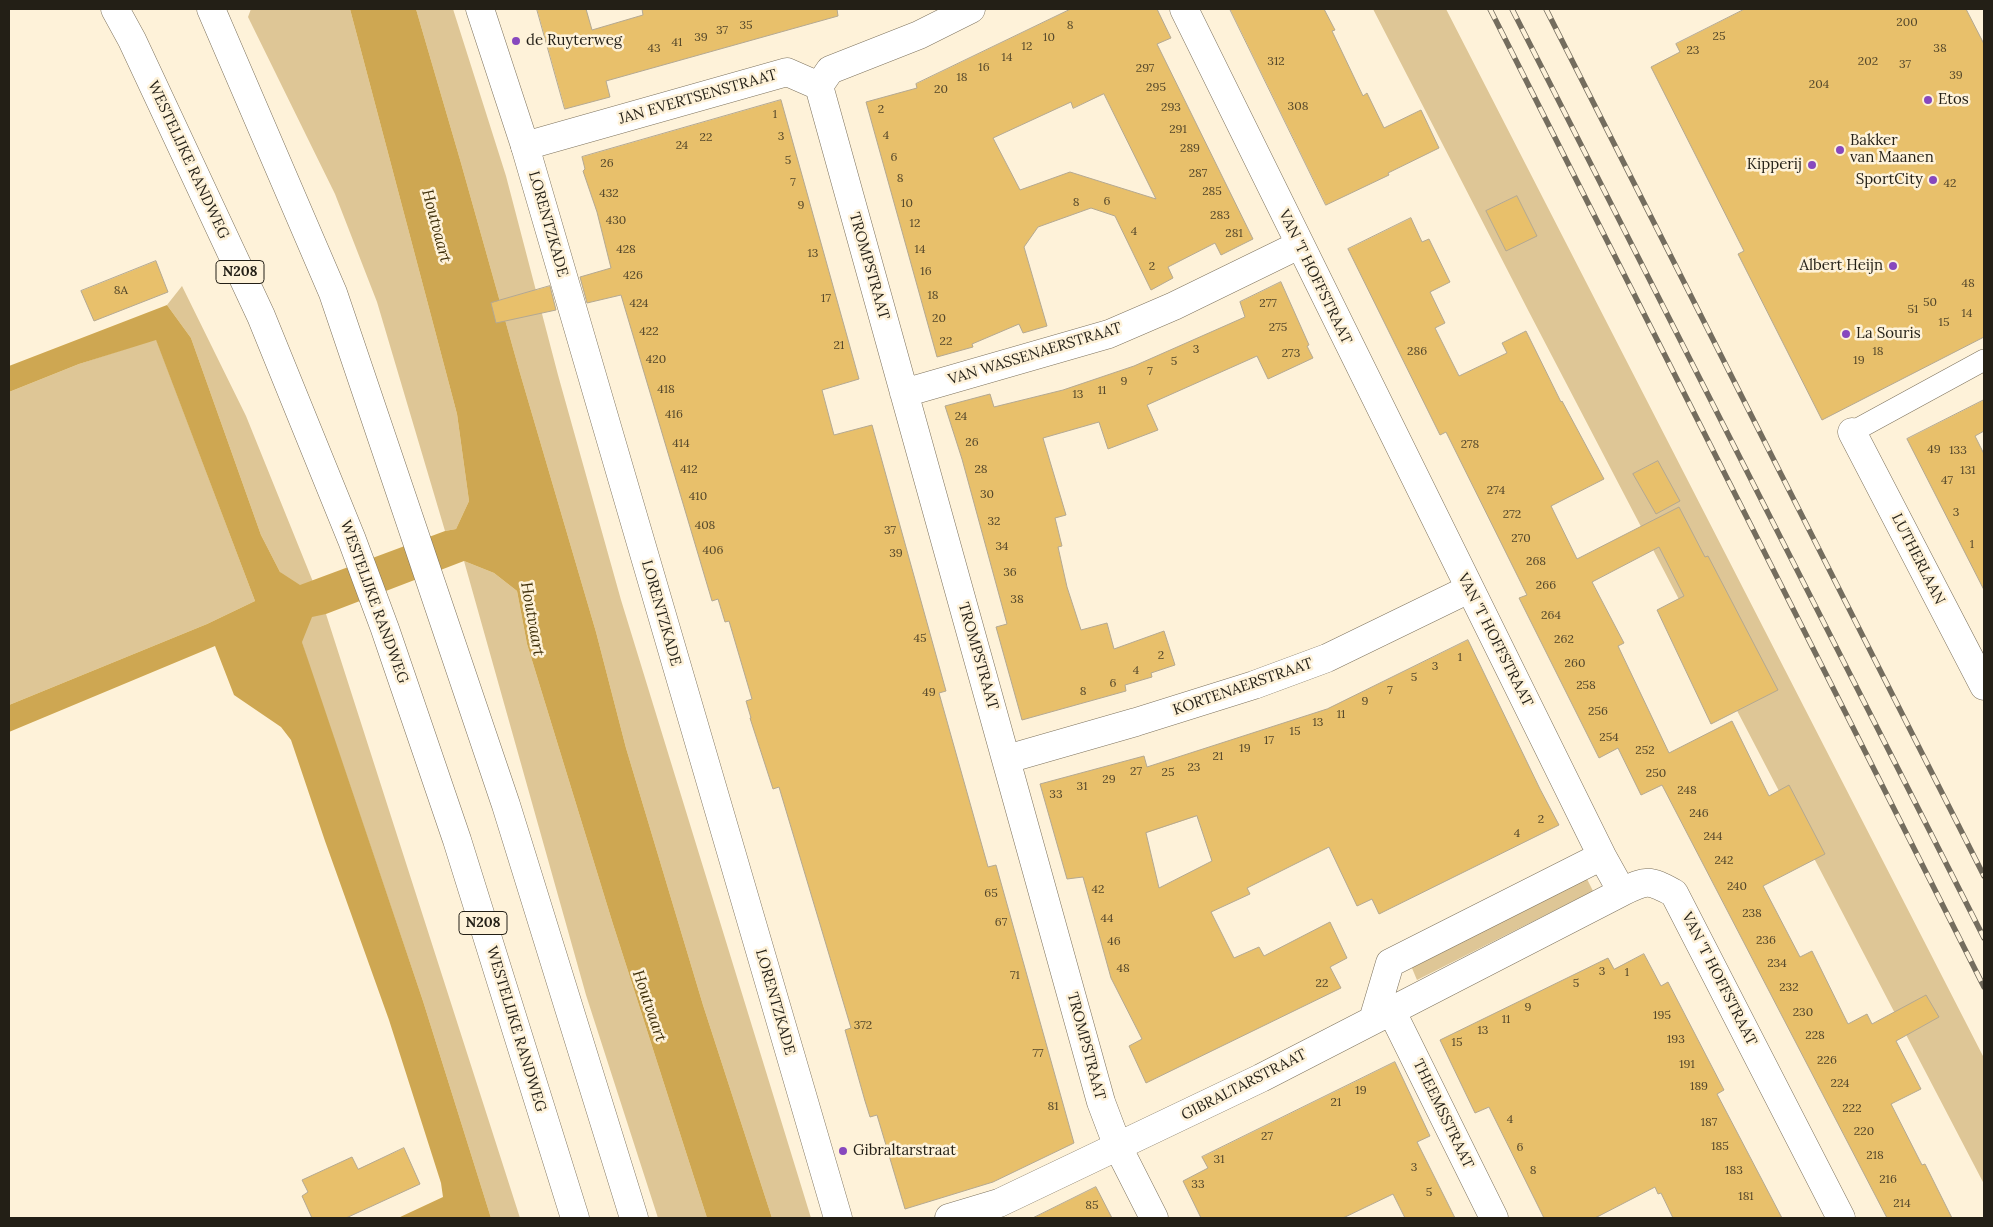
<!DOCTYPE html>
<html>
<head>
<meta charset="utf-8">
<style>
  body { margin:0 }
  #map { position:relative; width:1993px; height:1227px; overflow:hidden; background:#fef2d9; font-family:Lora,serif }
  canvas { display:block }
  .frame { position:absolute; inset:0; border:10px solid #231f16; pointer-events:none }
</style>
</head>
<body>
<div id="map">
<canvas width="1993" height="1227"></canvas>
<div class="frame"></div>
</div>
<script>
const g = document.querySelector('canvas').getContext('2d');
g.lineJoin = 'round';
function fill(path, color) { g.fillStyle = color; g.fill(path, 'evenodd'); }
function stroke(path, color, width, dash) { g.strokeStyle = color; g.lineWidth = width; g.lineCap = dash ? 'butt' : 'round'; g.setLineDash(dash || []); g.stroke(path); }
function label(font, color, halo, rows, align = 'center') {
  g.font = font + ' Lora,serif'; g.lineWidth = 5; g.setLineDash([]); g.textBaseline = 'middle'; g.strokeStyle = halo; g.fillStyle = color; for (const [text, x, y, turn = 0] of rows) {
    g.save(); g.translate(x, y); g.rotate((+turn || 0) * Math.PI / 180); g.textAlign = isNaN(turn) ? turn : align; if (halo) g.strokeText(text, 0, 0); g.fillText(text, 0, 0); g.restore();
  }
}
fill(new Path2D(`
  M251,9H350L457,414L469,501L456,529L445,531L377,302L335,194L248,17Z
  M416,9H453L506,176L558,375L621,600L811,1218H772L703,1005L626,748L596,632L520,373L461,163Z
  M1373,9H1446L1984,1058V1184L1529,312Z
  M182,286L246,416L326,614L520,1218H491L423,1001L309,665L280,572L261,535L191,338L167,305Z
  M156,339L255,601L207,624L9,705V392L79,364Z
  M464,561L494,573L517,591L527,644L612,921L707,1218H658L586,995Z
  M1580,865L1593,891L1417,980L1406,954Z`), '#dec696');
fill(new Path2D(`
  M350,9H416L461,163L520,373L596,632L626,748L703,1005L772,1218H707L612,921L527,644L517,591L494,573L464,561L326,614L312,617L302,642L423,1001L491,1218H398L443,1197L441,1183L389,1020L325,841L291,740L281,727L234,695L215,646L9,732V705L207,624L255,601L156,340L79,364L9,392V366L167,305L191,338L261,535L280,572L300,585L445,531L456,529L469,501L457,414Z`), '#cea752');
const building = new Path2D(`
  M537,9H586L592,30L643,15L642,9H837L838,16L606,81L610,97L565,109Z
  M1071,9H1157L1171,38L1157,44L1253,239L1221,255L1215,243L1168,267L1173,278L1151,290L1115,216L1091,208L1038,227L1024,247L1047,326L1023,333L1019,324L972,344L973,347L937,357L866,102L917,88L916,84ZM1104,94L1156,199L1070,172L1020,190L993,138L1071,102L1073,108Z
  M1230,9H1324L1335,30L1332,31L1363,96L1367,93L1384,128L1421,110L1439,148L1388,173L1389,175L1326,205Z
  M1745,9H1966L1984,44V337L1822,420L1738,254L1744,251L1651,67L1680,52L1676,44Z
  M781,100L859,379L822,390L834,435L872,425L946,691L939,693L988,867L996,865L1074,1143L993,1182L905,1209L877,1115L870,1117L865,1101L845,1030L851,1028L779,787L773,789L750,718H751L746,701L752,699L729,621L725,622L718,599L712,601L621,295L587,303L580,277L611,268L597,212L583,171L585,169L582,157Z
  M1517,196L1537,236L1506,251L1486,211Z
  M1411,218L1422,242L1429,239L1450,282L1430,292L1445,323L1435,328L1459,376L1507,353L1502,343L1526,331L1561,402L1562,401L1604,479L1551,506L1577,559L1679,507L1705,557L1708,556L1778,690L1711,724L1657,610L1684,596L1659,547L1592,582L1624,643L1618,646L1669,753L1732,721L1769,796L1789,785L1825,854L1763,886L1800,957L1812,951L1848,1024L1867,1014L1872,1024L1926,995L1939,1017L1896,1041L1921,1089L1891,1104L1922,1165L1925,1164L1952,1218H1887L1662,785L1641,795L1618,748L1599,758L1519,598L1527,595L1446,432L1440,435L1348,249Z
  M156,261L168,292L94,321L81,291Z
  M1281,282L1309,345L1307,346L1313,358L1268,379L1257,356L1147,405L1158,430L1108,449L1099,422L1043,438L1066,515L1055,518L1062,546L1058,547L1067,587L1081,630L1107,623L1114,649L1164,631L1175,665L1151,673L1152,677L1125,685L1126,691L1022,720L996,627L1007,624L962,459L945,406L990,394L994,407L1063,390L1134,366L1245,317L1240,302Z
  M550,286L556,310L496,323L491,303Z
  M1984,400V431L1975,436L1984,454V590L1907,439Z
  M1658,461L1680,501L1656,514L1633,474Z
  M1468,640L1540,789L1559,825L1379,914L1372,899L1357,906L1329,847L1247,888L1250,894L1211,912L1234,958L1259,947L1264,956L1330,922L1347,958L1330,967L1341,988L1146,1083L1129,1046L1142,1039L1111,978L1083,877L1067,879L1040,784L1144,756L1147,767L1327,709ZM1197,816L1212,861L1159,888L1146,833Z
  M1644,954L1661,986L1668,982L1724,1090L1717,1094L1782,1218H1673L1661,1193L1658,1194L1655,1187L1595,1218H1544L1489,1107L1475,1113L1440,1040L1608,958L1614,969Z
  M1395,1062L1430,1136L1417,1142L1455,1218H1405L1393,1194L1343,1218H1201L1183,1181L1208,1168L1202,1157Z
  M404,1148L420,1184L346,1218H312L302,1196L308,1192L302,1180L352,1157L358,1169Z
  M1096,1187L1112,1218H1033Z`);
fill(building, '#e8c06b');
stroke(building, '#b4a891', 1);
const pedestrian = new Path2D(`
  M1852,432L1984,360`);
const minor = new Path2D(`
  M1184,9L1602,856L1622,892C1648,879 1649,880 1674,893L1841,1218
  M819,86L1101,1102L1118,1147L1154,1218
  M819,86L830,70L919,35L971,9
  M525,146L787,72L819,86
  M904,393L1109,334L1174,306L1299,245
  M1852,432L1984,686
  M1007,759L1136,722L1254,685L1327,658L1469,589
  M1391,1010L1494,1218
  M1373,1020L1390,963L1602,856
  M949,1218L999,1203L1261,1078L1622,892`);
const tertiary = new Path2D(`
  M480,9L525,146L838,1218`);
const primary = new Path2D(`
  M115,9L132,40L261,316L352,540L385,629L457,840L575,1218
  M211,9L333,293L506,805L634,1218`);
stroke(pedestrian, '#7d725d', 22);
stroke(minor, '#7d725d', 29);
stroke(tertiary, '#7d725d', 29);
stroke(primary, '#7d725d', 29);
stroke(pedestrian, '#fff', 21);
stroke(minor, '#fff', 28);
stroke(tertiary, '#fff', 28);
stroke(primary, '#fff', 28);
const rail = new Path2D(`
  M1490,9L1984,987
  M1512,9L1984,938
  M1546,9L1984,876`);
stroke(rail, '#746d5e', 5.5);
stroke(rail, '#fef2d9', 4, [11]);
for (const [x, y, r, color] of [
  [516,41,5,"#8748be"],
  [1928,100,5,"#8748be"],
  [1840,150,5,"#8748be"],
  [1812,165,5,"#8748be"],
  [1933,180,5,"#8748be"],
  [1893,266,5,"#8748be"],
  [1846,334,5,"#8748be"],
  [843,1151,5,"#8748be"]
]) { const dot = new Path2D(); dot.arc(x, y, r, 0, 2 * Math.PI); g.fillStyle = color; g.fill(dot); stroke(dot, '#fef2d9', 2); }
label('12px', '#54472b', null, [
  ["200",1907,23],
  ["35",746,26],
  ["8",1070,26],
  ["37",722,31],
  ["25",1719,37],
  ["39",701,38],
  ["10",1049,38],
  ["41",677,43],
  ["12",1027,47],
  ["43",654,49],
  ["38",1940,49],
  ["23",1693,51],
  ["14",1007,58],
  ["312",1276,62],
  ["202",1868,62],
  ["37",1905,65],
  ["16",984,68],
  ["297",1145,69],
  ["39",1956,76],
  ["18",962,78],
  ["204",1819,85],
  ["295",1156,88],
  ["20",941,90],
  ["308",1298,107],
  ["293",1171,108],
  ["2",881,110],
  ["1",775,115],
  ["291",1178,130],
  ["4",886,136],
  ["3",781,137],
  ["22",706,138],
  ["24",682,146],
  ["289",1190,149],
  ["6",894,158],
  ["5",788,161],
  ["26",607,164],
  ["287",1198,174],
  ["8",900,179],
  ["7",793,183],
  ["42",1950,184],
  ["285",1212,192],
  ["432",609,194],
  ["6",1107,202],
  ["8",1076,203],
  ["10",907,204],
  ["9",801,206],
  ["283",1220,216],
  ["430",616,221],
  ["12",915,224],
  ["4",1134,232],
  ["281",1234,234],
  ["428",626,250],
  ["14",920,250],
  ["13",813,254],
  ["2",1152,267],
  ["16",926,272],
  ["426",633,276],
  ["48",1968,284],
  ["8A",121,291],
  ["18",933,296],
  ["17",826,299],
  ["50",1930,303],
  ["424",639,304],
  ["277",1268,304],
  ["51",1913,310],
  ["14",1967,314],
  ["20",939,319],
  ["15",1944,323],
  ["275",1278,328],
  ["422",649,332],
  ["22",946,342],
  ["21",839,346],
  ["3",1196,350],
  ["286",1417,352],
  ["18",1878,352],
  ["273",1291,354],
  ["420",656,360],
  ["19",1859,361],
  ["5",1174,362],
  ["7",1150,372],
  ["9",1124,382],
  ["418",666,390],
  ["11",1102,391],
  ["13",1078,395],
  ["416",674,415],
  ["24",961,417],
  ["26",972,443],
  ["414",681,444],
  ["278",1470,445],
  ["49",1934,450],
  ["133",1958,451],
  ["412",689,470],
  ["28",981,470],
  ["131",1968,471],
  ["47",1947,481],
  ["274",1496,491],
  ["30",987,495],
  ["410",698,497],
  ["3",1956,513],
  ["272",1512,515],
  ["32",994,522],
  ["408",705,526],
  ["37",890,531],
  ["270",1521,539],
  ["1",1972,545],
  ["34",1002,547],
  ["406",713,551],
  ["39",896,554],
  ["268",1536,562],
  ["36",1010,573],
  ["266",1546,586],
  ["38",1017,600],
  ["264",1551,616],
  ["45",920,639],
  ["262",1564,640],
  ["2",1161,656],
  ["1",1460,658],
  ["260",1575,664],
  ["3",1435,667],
  ["4",1136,671],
  ["5",1414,678],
  ["6",1113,684],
  ["258",1586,686],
  ["7",1390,691],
  ["8",1083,692],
  ["49",929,693],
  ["9",1365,702],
  ["256",1598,712],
  ["11",1341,715],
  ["13",1318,723],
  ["15",1295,732],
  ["254",1609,738],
  ["17",1269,741],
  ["19",1245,749],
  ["252",1645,751],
  ["21",1218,757],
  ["23",1194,768],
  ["27",1136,772],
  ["25",1168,773],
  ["250",1656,774],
  ["29",1109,780],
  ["31",1082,787],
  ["248",1687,791],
  ["33",1056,795],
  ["246",1699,814],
  ["2",1541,820],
  ["4",1517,834],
  ["244",1713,837],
  ["242",1724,861],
  ["240",1737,887],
  ["42",1098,890],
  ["65",991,894],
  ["238",1752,914],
  ["44",1107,919],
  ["67",1001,923],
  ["236",1766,941],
  ["46",1114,942],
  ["234",1777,964],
  ["48",1123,969],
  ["3",1602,972],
  ["1",1627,973],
  ["71",1015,976],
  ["22",1322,984],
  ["5",1576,984],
  ["232",1789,988],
  ["9",1528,1008],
  ["230",1803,1013],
  ["195",1662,1016],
  ["11",1506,1020],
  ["372",863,1026],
  ["13",1483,1031],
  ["228",1815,1036],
  ["193",1676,1040],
  ["15",1457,1043],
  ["77",1038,1054],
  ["226",1827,1061],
  ["191",1687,1065],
  ["224",1840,1084],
  ["189",1699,1087],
  ["19",1361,1091],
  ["21",1336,1103],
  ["81",1053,1107],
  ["222",1852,1109],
  ["4",1510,1120],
  ["187",1709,1123],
  ["220",1864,1132],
  ["27",1267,1137],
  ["185",1720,1147],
  ["6",1520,1148],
  ["218",1875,1156],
  ["31",1219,1160],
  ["3",1414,1168],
  ["8",1533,1171],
  ["183",1734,1171],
  ["216",1888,1180],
  ["33",1198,1185],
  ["5",1429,1193],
  ["181",1746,1197],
  ["214",1902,1204],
  ["85",1092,1206]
]);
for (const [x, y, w] of [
  [240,272,48],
  [483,923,48]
]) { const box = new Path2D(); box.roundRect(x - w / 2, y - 11.5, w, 23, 4); g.fillStyle = '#fef2d9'; g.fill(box); stroke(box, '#231f16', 1); }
label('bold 14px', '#231f16', null, [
  ["N208",240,272],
  ["N208",483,923]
]);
label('15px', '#231f16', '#fef2d9', [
  ["de Ruyterweg",526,41],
  ["Etos",1938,100],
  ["Bakker",1850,141],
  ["van Maanen",1850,158],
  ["Kipperij",1802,165,"right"],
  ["SportCity",1923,180,"right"],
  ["Albert Heijn",1883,266,"right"],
  ["La Souris",1856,334],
  ["Gibraltarstraat",853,1151]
], 'left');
label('15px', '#231f16', '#fef2d9', [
  ["JAN EVERTSENSTRAAT",698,97,-16],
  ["WESTELIJKE RANDWEG",188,160,65],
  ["LORENTZKADE",548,224,74],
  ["TROMPSTRAAT",869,266,74],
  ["VAN 'T HOFFSTRAAT",1315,277,64],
  ["VAN WASSENAERSTRAAT",1035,354,-17],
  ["LUTHERLAAN",1918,559,63],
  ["WESTELIJKE RANDWEG",374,602,70],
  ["LORENTZKADE",661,613,74],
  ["VAN 'T HOFFSTRAAT",1495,640,63],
  ["TROMPSTRAAT",978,656,74],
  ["KORTENAERSTRAAT",1243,687,-19],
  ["VAN 'T HOFFSTRAAT",1719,979,63],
  ["LORENTZKADE",775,1002,74],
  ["WESTELIJKE RANDWEG",516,1029,73],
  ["TROMPSTRAAT",1086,1046,75],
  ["GIBRALTARSTRAAT",1244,1085,-27],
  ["THEEMSSTRAAT",1443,1114,64]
]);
label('italic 16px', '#3e2e08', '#fef2d9', [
  ["Houtvaart",436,226,75],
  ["Houtvaart",532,619,80],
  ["Houtvaart",649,1006,71]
]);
</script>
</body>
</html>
